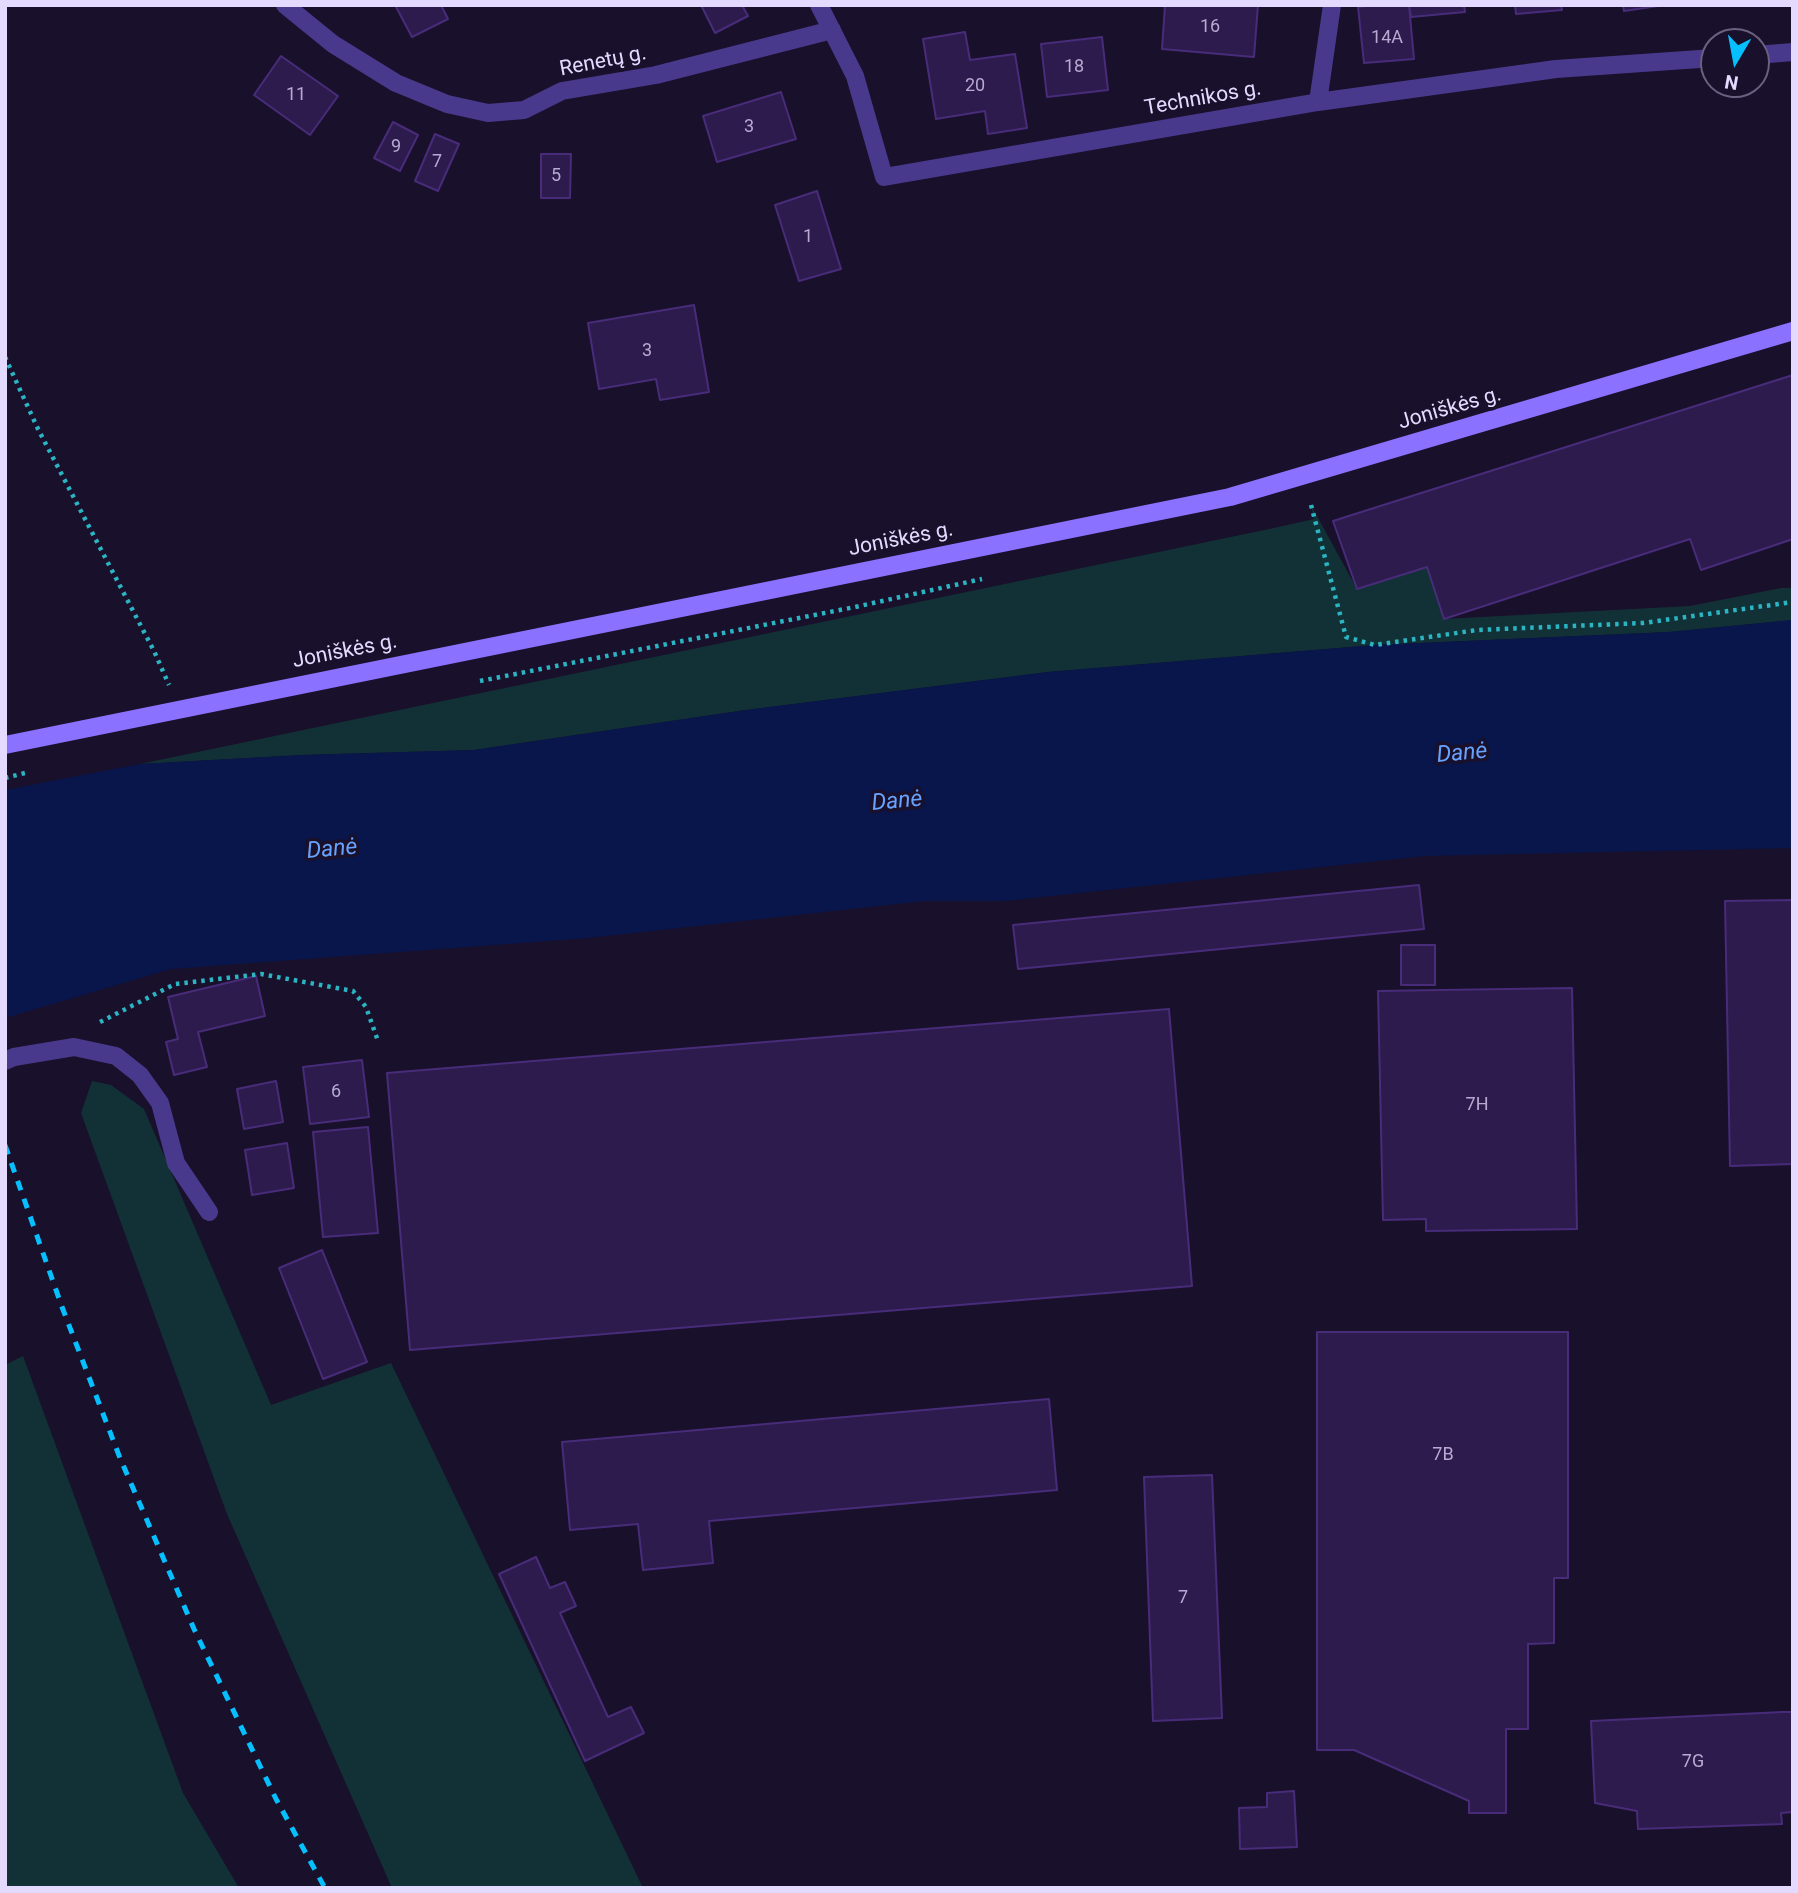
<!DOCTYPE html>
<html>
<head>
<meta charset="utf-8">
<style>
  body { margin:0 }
  #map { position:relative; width:1798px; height:1893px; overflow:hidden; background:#19102b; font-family:Roboto,sans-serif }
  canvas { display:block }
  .frame { position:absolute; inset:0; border:7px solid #e4daff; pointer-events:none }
  .north { position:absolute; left:1700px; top:28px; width:70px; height:70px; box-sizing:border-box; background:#19102b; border:2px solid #6a6180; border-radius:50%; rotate:190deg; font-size:19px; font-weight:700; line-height:28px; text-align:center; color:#e4daff }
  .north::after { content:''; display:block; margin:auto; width:24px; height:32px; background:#06bfff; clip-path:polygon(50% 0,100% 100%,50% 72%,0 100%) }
</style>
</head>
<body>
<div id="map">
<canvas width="1798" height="1893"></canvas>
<div class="frame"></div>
<div class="north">N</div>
</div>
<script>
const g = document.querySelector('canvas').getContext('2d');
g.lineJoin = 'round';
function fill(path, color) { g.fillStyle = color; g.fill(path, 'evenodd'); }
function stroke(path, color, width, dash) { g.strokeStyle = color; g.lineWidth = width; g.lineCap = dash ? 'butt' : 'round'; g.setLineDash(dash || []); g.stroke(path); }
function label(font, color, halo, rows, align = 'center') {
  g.font = font + ' Roboto,sans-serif'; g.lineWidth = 7; g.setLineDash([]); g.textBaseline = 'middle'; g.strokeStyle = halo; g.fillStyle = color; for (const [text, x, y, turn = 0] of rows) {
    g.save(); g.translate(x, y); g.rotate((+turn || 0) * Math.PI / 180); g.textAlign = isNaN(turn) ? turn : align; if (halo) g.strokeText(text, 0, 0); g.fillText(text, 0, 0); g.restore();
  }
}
fill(new Path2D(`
  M1311,505L1357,589L1427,567L1444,619L1690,606L1781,588H1793V620L1669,632L1375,645L1048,672L746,710L474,750L302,755L140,764L1274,528L1314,519Z
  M92,1081L111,1085L144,1109L271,1405L391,1363L643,1888H392L227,1514L81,1113Z
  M23,1356L183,1793L239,1888H5V1365Z`), '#123136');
fill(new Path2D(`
  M1793,620V848L1424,856L1005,901H924L588,938L171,969L5,1018V790L140,764L302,755L474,750L746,710L1048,672L1375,645L1669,632Z`), '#08164c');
const building = new Path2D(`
  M395,5H441L448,19L412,37Z
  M701,5H742L748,16L715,33Z
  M1165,5H1258L1254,57L1162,49Z
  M1374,5H1409L1414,59L1364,63L1358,7Z
  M1409,5H1464L1465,12L1411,17Z
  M1515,5H1561L1562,10L1516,14Z
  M1623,5H1665L1624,11Z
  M965,32L970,60L1015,54L1027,128L988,134L985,111L936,119L923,39Z
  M1102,37L1108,90L1047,97L1041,44Z
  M281,56L338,96L310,135L254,95Z
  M781,92L796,139L717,162L703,116Z
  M393,122L418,135L400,171L374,158Z
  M435,134L459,144L438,191L415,181Z
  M541,154H571L570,198H541Z
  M817,191L841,269L799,281L775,205Z
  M694,305L709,392L660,400L656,379L599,389L588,323Z
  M1793,375V539L1701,570L1690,539L1444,619L1427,567L1357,589L1333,521Z
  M1419,885L1424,929L1018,969L1013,925Z
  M1793,900V1164L1730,1166L1725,901Z
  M1401,945H1435V985H1401Z
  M256,976L265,1016L198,1032L207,1067L174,1075L166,1042L178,1039L168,997Z
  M1572,988L1577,1229L1426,1231V1219L1383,1220L1378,991Z
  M1169,1009L1192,1286L410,1350L387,1073Z
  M362,1060L369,1117L310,1124L303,1067Z
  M276,1081L283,1122L244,1129L237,1089Z
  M368,1127L378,1233L323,1237L313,1132Z
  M287,1143L294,1188L252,1195L245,1150Z
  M322,1250L367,1362L323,1379L279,1268Z
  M1317,1332H1568V1578H1554V1643L1528,1644V1729H1506V1813H1469V1801L1354,1750H1317Z
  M1049,1399L1057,1490L709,1521L713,1563L643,1570L638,1524L570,1530L562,1442Z
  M1212,1475L1222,1718L1153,1721L1144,1477Z
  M536,1557L550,1588L565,1582L576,1606L560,1613L608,1717L631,1707L644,1733L585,1761L499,1574Z
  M1783,1712H1793V1812L1781,1813L1782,1824L1638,1829L1637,1811L1595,1803L1591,1721Z
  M1294,1791L1297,1847L1240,1849L1239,1808L1267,1807V1793Z`);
fill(building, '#2d1b4d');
stroke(building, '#482c7a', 2);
stroke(new Path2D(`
  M5,357L38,429L154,651L169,685
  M1311,505L1346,637L1375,645L1477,630L1643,623L1793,602
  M480,681L855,607L982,579
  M5,778L29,772
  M100,1022L175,984L261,974L353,991L366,1007L378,1041`), '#2bb4c2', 4.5, [3.5, 5]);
stroke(new Path2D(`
  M285,5L333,44L396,83L447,104L488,113L524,110L562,91L656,75L832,30
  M819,5L855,76L884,177L1318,102L1556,69L1714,58
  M1756,55L1793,52
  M1318,102L1332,5
  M5,1061L14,1057L74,1047L116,1056L140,1075L160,1103L176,1163L209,1212`), '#49398c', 18);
stroke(new Path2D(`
  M5,745L1230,497L1793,331`), '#8b71ff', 18);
stroke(new Path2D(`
  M5,1145L62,1307L120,1458L194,1629L276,1799L325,1888`), '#06bfff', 5, [10, 9]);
label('18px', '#b6aad2', null, [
  ["16",1210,27],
  ["14A",1387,38],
  ["18",1074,67],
  ["20",975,86],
  ["11",296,95],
  ["3",749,127],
  ["9",396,147],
  ["7",437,162],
  ["5",556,176],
  ["1",808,237],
  ["3",647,351],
  ["6",336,1092],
  ["7H",1477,1105],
  ["7B",1443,1455],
  ["7",1183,1598],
  ["7G",1693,1762]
]);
label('21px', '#e4daff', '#19102b', [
  ["Renetų g.",603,62,-11],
  ["Technikos g.",1203,99,-10],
  ["Joniškės g.",1450,409,-16],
  ["Joniškės g.",901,540,-11],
  ["Joniškės g.",345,652,-11]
]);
label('italic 23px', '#68a2ff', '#19102b', [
  ["Danė",1462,754,-5],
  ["Danė",897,802,-5],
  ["Danė",332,850,-5]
]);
</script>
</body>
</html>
